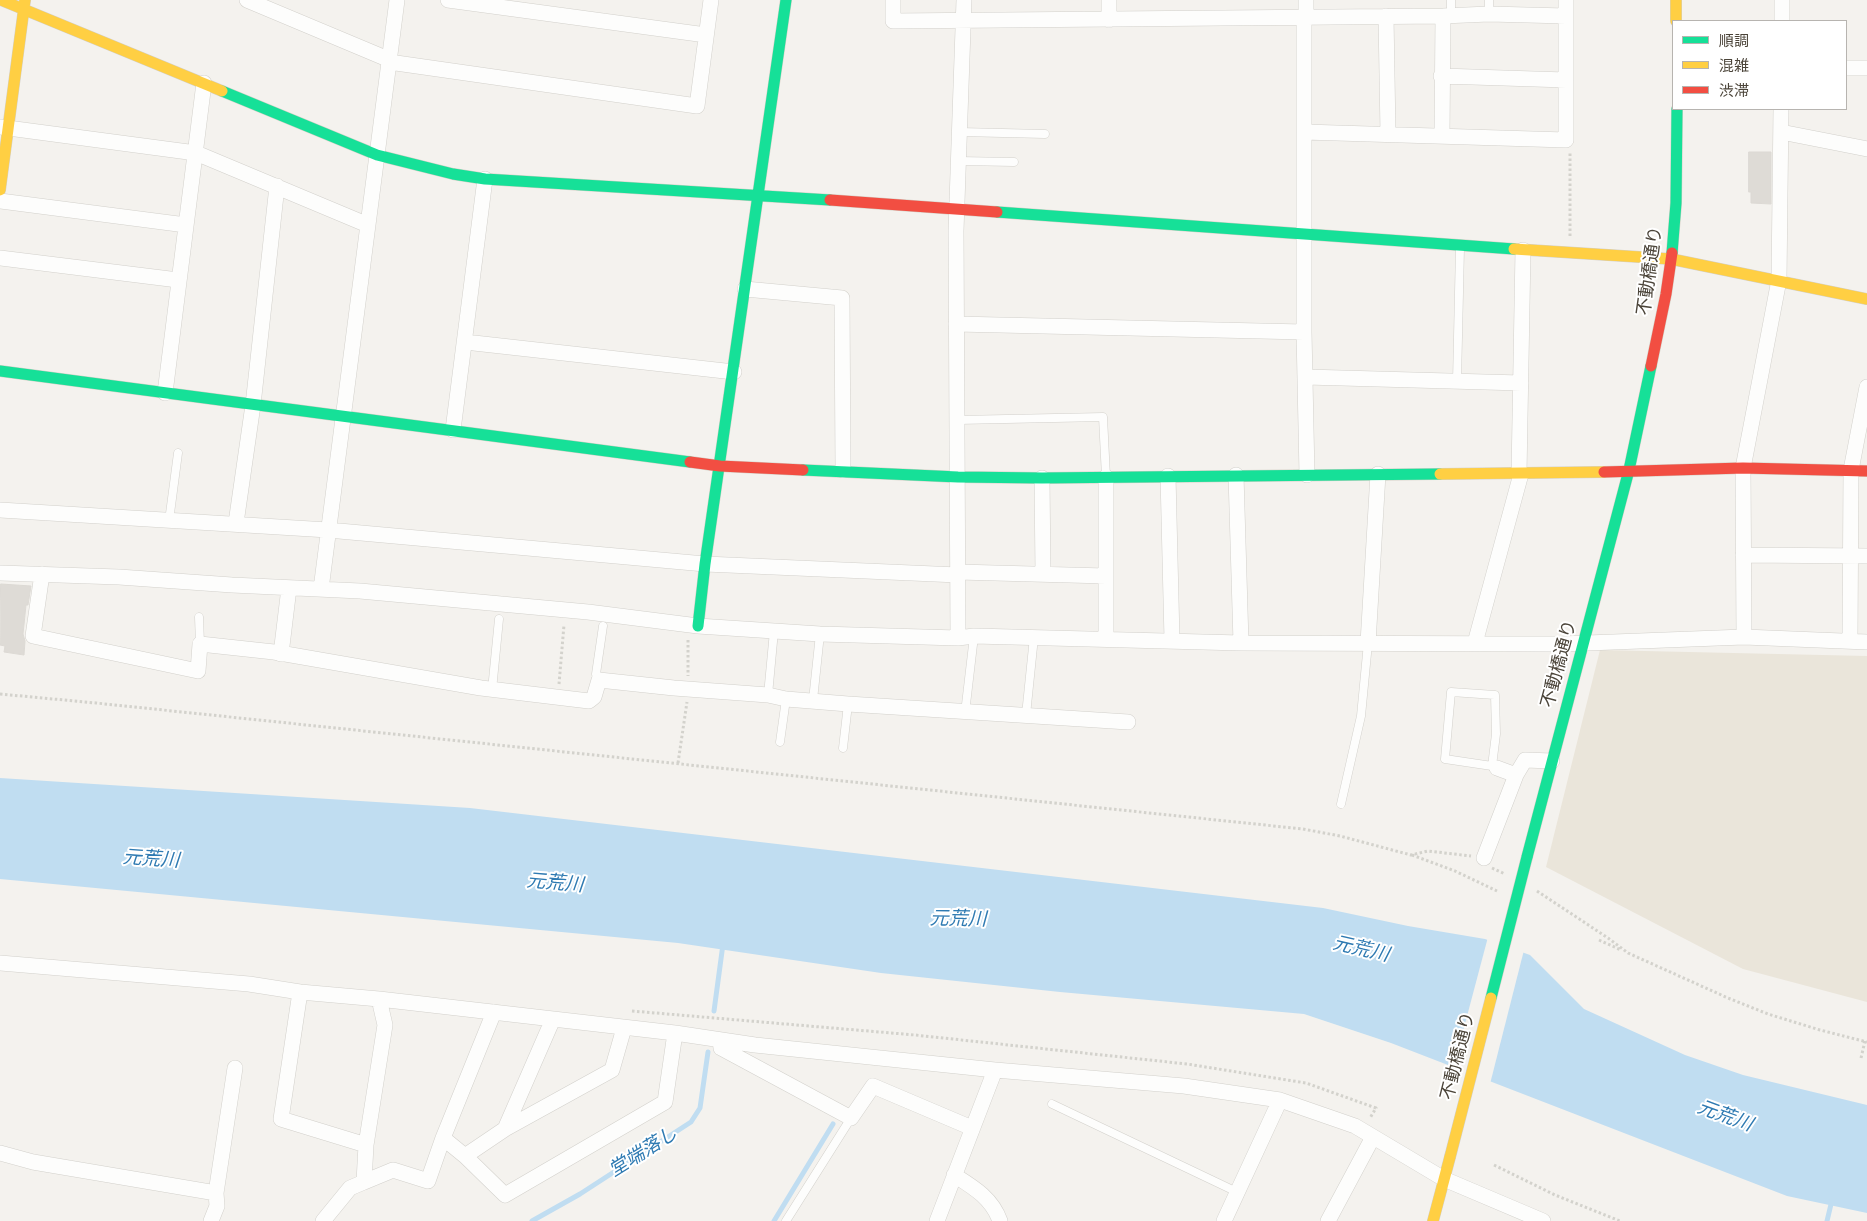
<!DOCTYPE html>
<html>
<head>
<meta charset="utf-8">
<style>
  body { margin:0 }
  #map { position:relative; width:1867px; height:1221px; overflow:hidden; background:#f4f2ee; font-family:Raleway,"Noto Sans JP",sans-serif }
  canvas { display:block }
  .legend { position:absolute; left:1672px; top:20px; width:175px; height:90px; box-sizing:border-box; background:#fff; border:1px solid #b7b4b0; margin:0; padding:6px 9px; list-style:none; font-size:15px; color:#4b4439 }
  .legend li { display:flex; align-items:center; gap:10px; height:25px }
  .legend b { width:25px; border:1px solid #b7b4b0 }
</style>
</head>
<body>
<div id="map">
<canvas width="1867" height="1221"></canvas>
<ul class="legend">
<li><b style="height:6px;background:#16e098"></b>順調</li>
<li><b style="height:6px;background:#ffcf43"></b>混雑</li>
<li><b style="height:6px;background:#f24e42"></b>渋滞</li>
</ul>
</div>
<script>
const g = document.querySelector('canvas').getContext('2d');
g.lineJoin = 'round';
function fill(path, color) { g.fillStyle = color; g.fill(path, 'evenodd'); }
function stroke(path, color, width, dash) { g.strokeStyle = color; g.lineWidth = width; g.lineCap = dash ? 'butt' : 'round'; g.setLineDash(dash || []); g.stroke(path); }
function label(font, color, halo, rows, align = 'center') {
  g.font = font + ' Raleway,"Noto Sans JP",sans-serif'; g.lineWidth = 4; g.setLineDash([]); g.textBaseline = 'middle'; g.strokeStyle = halo; g.fillStyle = color; for (const [text, x, y, turn = 0] of rows) {
    g.save(); g.translate(x, y); g.rotate((+turn || 0) * Math.PI / 180); g.textAlign = isNaN(turn) ? turn : align; if (halo) g.strokeText(text, 0, 0); g.fillText(text, 0, 0); g.restore();
  }
}
fill(new Path2D(`
  M1600,650L1867,656V1002L1743,969L1546,867Z`), '#eae5da');
fill(new Path2D(`
  M0,778L470,808L1323,908L1408,926L1485,939L1530,955L1584,1009L1685,1055L1743,1075L1867,1105V1213L1787,1196L1391,1043L1304,1014L1060,992L881,973L678,943L0,879Z`), '#c0ddf1');
fill(new Path2D(`
  M1488,937L1524,950L1490,1084L1453,1069Z`), '#f4f2ee');
stroke(new Path2D(`
  M714,1011L723,944
  M532,1221L580,1194L691,1122L700,1108L708,1052
  M774,1221L833,1124
  M1827,1221L1832,1200`), '#c0ddf1', 5);
const building = new Path2D(`
  M1749,152H1771V204L1751,203V192H1749Z
  M1,584L31,586L28,605H26L23,634L25,641L24,655L4,652L5,646L0,645Z`);
fill(building, '#dedbd6');
stroke(building, '#dcd9d4', 1);
const lane = new Path2D(`
  M1451,0V16
  M1489,0V14
  M960,132L1045,134
  M959,161L1014,162
  M1457,381L1460,248
  M958,420L1103,417L1106,477
  M169,521L178,453
  M199,617L200,644
  M598,682L596,674L603,626
  M492,690L499,619
  M1451,692L1495,695L1496,734L1492,766L1445,759Z
  M768,695L774,631
  M813,700L820,634
  M965,713L974,636
  M1026,715L1034,637
  M780,742L786,699
  M843,748L848,704
  M1341,804L1361,716L1368,643
  M1052,1104L1237,1192
  M786,1221L851,1118`);
const street = new Path2D(`
  M247,0L390,60
  M448,0L706,35
  M893,0V21L1443,16L1489,14L1566,16
  M1109,0V20
  M1306,0V17
  M1386,16L1388,134
  M1304,17V332L1307,475
  M1782,21V0
  M389,62L697,106L711,0
  M1846,68H1867
  M1441,76L1566,80
  M0,127L196,153L368,225
  M1304,132L1566,140V0
  M1781,132L1867,149
  M1442,136L1443,16
  M0,201L186,225
  M0,258L178,280
  M745,289L842,298L843,470
  M956,324L1304,332
  M465,342L734,372
  M1306,377L1521,383
  M165,393L204,83
  M453,430L485,179
  M1519,474L1523,250
  M1236,475L1241,643
  M1168,476L1172,640
  M1106,477V639
  M1042,478L1043,574
  M0,510L328,530L705,564L958,575
  M236,523L253,405L277,186
  M1743,555L1867,556
  M958,572L1106,576
  M0,573L119,577L232,585L360,591L588,612L698,626L820,634L958,638L974,636L1241,643L1561,644L1744,637L1867,642
  M42,574L33,636L198,671L200,644L274,652L481,688L589,701L594,697L599,680L674,688L768,695L786,699L848,704L1128,722
  M321,589L397,0
  M1744,637L1743,468L1779,280L1781,109
  M958,638L956,231L964,0
  M1850,641L1851,470L1867,387
  M1368,643L1378,474
  M1475,643L1521,474
  M281,654L289,588
  M1497,768L1516,775
  M1484,858L1516,775L1525,760L1552,761
  M0,963L249,984L300,992L379,999L675,1033L755,1045L995,1070L1184,1086L1280,1100L1355,1126L1444,1179L1543,1221
  M300,992L281,1119L366,1145
  M720,1040L721,1048L851,1118L873,1086L972,1128
  M505,1129L553,1019
  M443,1138L465,1156L505,1129L612,1070L624,1028
  M0,1153L33,1162L216,1193
  M465,1156L505,1195L665,1102L675,1033
  M954,1175C973,1187 992,1198 1000,1221
  M364,1182L393,1170L428,1181L443,1138L494,1012
  M211,1221L217,1206L216,1193L235,1068
  M323,1221L350,1188L364,1182L366,1145L385,1025L379,999
  M937,1221L995,1070
  M1224,1221L1280,1100
  M1328,1221L1373,1137`);
const fast = new Path2D(`
  M222,91L377,155L453,174L485,179L830,200
  M997,212L1514,249
  M1672,253L1676,203L1677,109
  M0,371L690,462
  M803,470L958,477L1042,478L1440,474
  M698,626L705,564L786,0
  M1527,857L1629,470L1651,366`);
const slow = new Path2D(`
  M1,0L222,91
  M1676,0V21
  M0,190L25,0
  M1514,249L1671,259L1867,299
  M1440,474L1604,472
  M1433,1221L1450,1157`);
const jam = new Path2D(`
  M830,200L997,212
  M1651,366L1666,294L1672,253
  M690,462L720,466L803,470
  M1604,472L1743,468L1867,471`);
stroke(lane, '#d2d0cb', 9);
stroke(street, '#d2d0cb', 16);
stroke(fast, '#d3cfc5', 12);
stroke(slow, '#d3cfc5', 12);
stroke(jam, '#d3cfc5', 12);
stroke(new Path2D(`
  M1570,236V153
  M688,640V676
  M559,684L564,625
  M0,694L96,703L1303,829L1340,836L1411,855L1428,851L1471,856
  M678,763L687,702
  M1412,855L1455,871L1497,891
  M1492,868L1505,874
  M1537,891L1608,938L1628,953L1728,998L1768,1014L1820,1030L1867,1042
  M1599,940L1621,950
  M632,1011L915,1035L1187,1064L1306,1083L1376,1108L1370,1118
  M1861,1058L1865,1041
  M1494,1165L1555,1195L1620,1221`), '#d3d2cc', 3, [2.5, 2.5]);
stroke(lane, '#fdfdfc', 8);
stroke(street, '#fdfdfc', 15);
stroke(fast, '#16e098', 11);
stroke(slow, '#ffcf43', 11);
stroke(jam, '#f24e42', 11);
const fastBridge = new Path2D(`
  M1491,998L1527,857`);
const slowBridge = new Path2D(`
  M1450,1157L1491,998`);
stroke(fastBridge, '#d3cfc5', 12, []);
stroke(slowBridge, '#d3cfc5', 12, []);
stroke(fastBridge, '#16e098', 11);
stroke(slowBridge, '#ffcf43', 11);
label('18px', '#4b4439', '#fff', [
  ["不動橋通り",1650,271,-82],
  ["不動橋通り",1559,664,-75],
  ["不動橋通り",1458,1056,-76]
]);
label('italic 19px', '#2e7ab2', '#fff', [
  ["元荒川",151,859,4],
  ["元荒川",555,883,5],
  ["元荒川",958,919,1],
  ["元荒川",1361,949,13],
  ["元荒川",1725,1116,20],
  ["堂端落し",643,1152,-32]
]);
</script>
</body>
</html>
